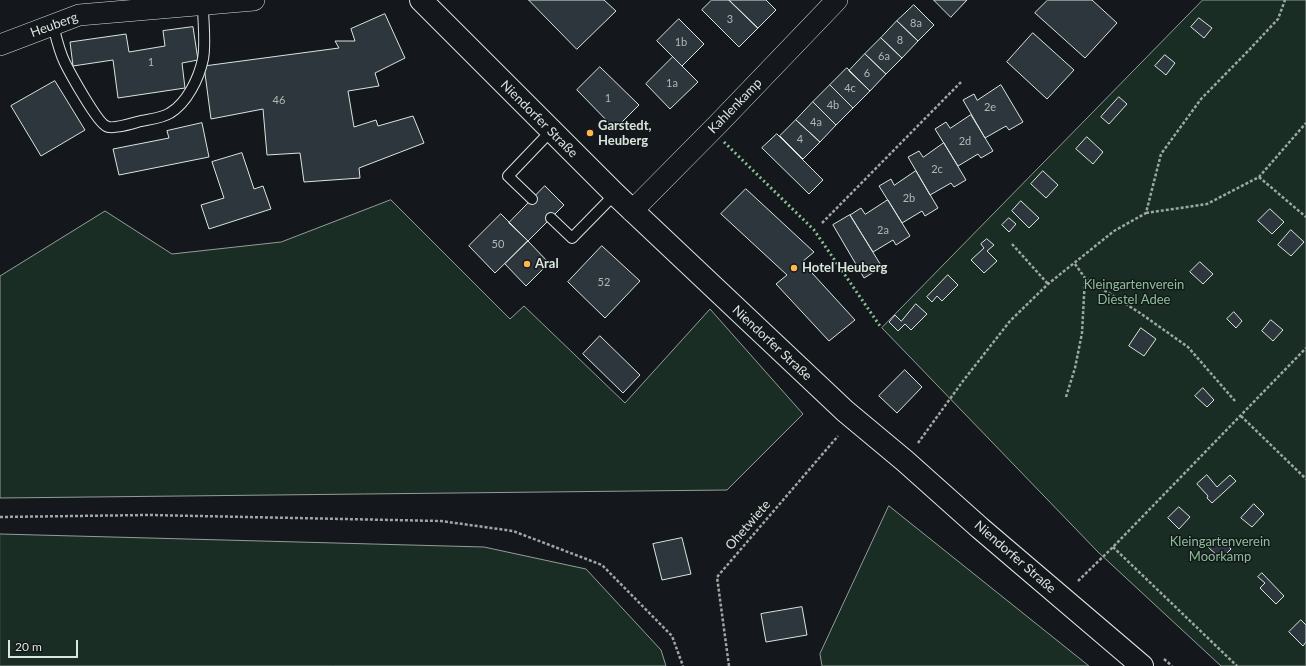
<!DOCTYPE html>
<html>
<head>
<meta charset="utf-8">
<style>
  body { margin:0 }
  #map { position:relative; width:1306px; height:666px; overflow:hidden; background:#14181c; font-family:Lato,sans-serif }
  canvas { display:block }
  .scale { position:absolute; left:8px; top:640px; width:70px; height:18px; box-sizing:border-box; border:2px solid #d8e6dc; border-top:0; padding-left:5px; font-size:12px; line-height:14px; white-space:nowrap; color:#d8e6dc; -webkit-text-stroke:3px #14181c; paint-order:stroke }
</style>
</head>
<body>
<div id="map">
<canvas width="1306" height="666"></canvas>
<div class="scale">20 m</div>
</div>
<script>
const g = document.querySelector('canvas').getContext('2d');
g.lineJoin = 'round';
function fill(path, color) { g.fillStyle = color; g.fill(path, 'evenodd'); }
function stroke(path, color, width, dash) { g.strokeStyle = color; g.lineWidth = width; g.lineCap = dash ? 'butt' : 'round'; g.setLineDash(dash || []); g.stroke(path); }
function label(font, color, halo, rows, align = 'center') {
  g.font = font + ' Lato,sans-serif'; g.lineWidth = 3; g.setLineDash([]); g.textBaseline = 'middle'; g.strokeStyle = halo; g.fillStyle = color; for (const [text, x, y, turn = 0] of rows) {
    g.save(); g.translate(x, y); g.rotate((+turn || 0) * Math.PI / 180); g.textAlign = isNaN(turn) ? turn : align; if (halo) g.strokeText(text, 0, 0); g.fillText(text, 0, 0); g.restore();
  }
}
const green = new Path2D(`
  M1203,0H1306V666H1221L1098,552L882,328Z
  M391,200L510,319L524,306L625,403L710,309L803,414L727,490L0,498V276L105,211L172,254L281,242Z
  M889,506L1089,666H822L820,654Z
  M0,534L484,547L586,569L661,650L666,666H0Z`);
fill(green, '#1a2d24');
stroke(green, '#939e99', 1);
const building = new Path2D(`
  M529,0H604L616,11L577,49Z
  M712,0H729L758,28L739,47L702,10Z
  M729,0H766L776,10L758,28Z
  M934,0H967L951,17Z
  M1048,0H1092L1117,23L1085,58L1035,13Z
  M914,5L934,25L918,41L897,21Z
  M385,14L405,58L375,73L379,86L348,91L354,127L376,120L378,126L413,116L424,143L359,168L360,178L304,182L300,153L267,155L263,109L211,119L204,66L339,48L335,41H355L351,29Z
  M1199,18L1212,28L1204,38L1191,27Z
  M679,19L704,44L682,66L657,41Z
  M897,21L918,41L902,58L881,38Z
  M193,27L198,60L182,63L185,88L118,98L113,60L73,66L70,42L126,34L129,52L165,46L163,31Z
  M1033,33L1074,70L1047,99L1007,62Z
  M881,38L902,58L886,74L865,54Z
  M865,54L886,74L870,91L849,71Z
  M1165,55L1175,63L1166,75L1155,66Z
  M673,57L698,82L670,109L646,84Z
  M600,67L639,105L615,129L577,90Z
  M847,68L870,91L853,108L830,85Z
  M55,81L85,130L41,156L11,106Z
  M830,85L853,108L836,125L813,102Z
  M1001,85L1023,122L1009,130L1006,126L985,138L963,100L974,94L977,100Z
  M1119,97L1127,104L1109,124L1101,117Z
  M813,102L836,125L820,142L796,120Z
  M971,115L993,151L981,158L978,154L958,166L935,129L946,122L950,128Z
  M796,120L820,142L803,159L780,136Z
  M202,123L209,157L119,175L113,149L169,138L167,131Z
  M777,134L823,180L809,194L762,148Z
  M1087,137L1103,152L1093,164L1076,149Z
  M944,143L966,180L954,187L951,183L930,195L908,157L919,151L923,157Z
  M242,153L254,189L263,186L271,209L209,229L201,205L224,198L212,162Z
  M916,171L938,208L925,216L922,211L902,223L879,186L891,179L894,185Z
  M1043,171L1058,185L1046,198L1031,184Z
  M545,186L564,205L528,241L509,223Z
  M746,189L814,252L802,262L855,320L829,341L776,284L787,275L721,214Z
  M888,200L910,236L896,245L893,240L873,252L850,215L861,208L865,214Z
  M1021,201L1039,218L1029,228L1012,211Z
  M1270,209L1284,222L1272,234L1258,221Z
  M501,214L528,241L495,273L469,246Z
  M850,215L882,267L864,278L833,225Z
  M1009,218L1016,224L1009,232L1002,225Z
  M1291,230L1304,242L1291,256L1278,245Z
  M987,239L994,245L987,251L997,261L984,273L971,260L984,248L981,244Z
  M528,241L549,263L526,286L505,264Z
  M602,246L640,281L605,318L568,282Z
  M1200,262L1213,274L1203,284L1190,272Z
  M948,275L958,285L942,301L937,296L932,302L927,297Z
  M916,304L927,314L911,330L905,324L898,331L889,322L895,315L901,321Z
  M1234,312L1242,321L1236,328L1227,319Z
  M1271,320L1283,330L1273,341L1262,331Z
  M1141,328L1156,339L1144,356L1129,346Z
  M600,336L640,375L623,393L583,354Z
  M905,370L922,387L897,413L879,396Z
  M1203,388L1214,400L1207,407L1195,396Z
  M1207,475L1217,487L1230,475L1236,481L1212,503L1207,498L1208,496L1197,484Z
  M1254,504L1264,514L1252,527L1241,518Z
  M1179,507L1190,517L1179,529L1168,518Z
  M1219,536L1231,549L1221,559L1208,547Z
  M682,538L691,574L662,580L653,544Z
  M1262,573L1284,596L1276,604L1260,588L1265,583L1258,577Z
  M802,607L807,635L766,642L761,614Z
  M1301,620L1306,625V642L1303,646L1289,632Z`);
fill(building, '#2c363c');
stroke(building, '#d8e6dc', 1);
const lane = new Path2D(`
  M53,25C56,37 59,51 65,63C70,73 97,122 106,126C112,130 133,123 141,121C151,119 162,118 170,113C187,103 199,78 203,59C206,42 203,22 203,5
  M532,199L508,176L551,131
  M551,218L572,238L615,194`);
const street = new Path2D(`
  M0,45L79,15L254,0
  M632,211L719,123L837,0`);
const secondary = new Path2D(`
  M421,0L615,194L845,411L905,461L980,528L1142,666`);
stroke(lane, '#d8e6dc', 12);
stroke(street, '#d8e6dc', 22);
stroke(secondary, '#d8e6dc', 24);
stroke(new Path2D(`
  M1259,177L1306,217
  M1146,213L1207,204L1259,177L1306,123
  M822,223L962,81
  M1012,244L1048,284
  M1075,264L1085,278L1140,313L1188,347L1235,401
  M1066,397L1075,368L1082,333L1085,278
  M1241,416L1306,479
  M918,443L963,381L1010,321L1048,284L1114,231L1146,213L1161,154L1201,99L1249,50L1278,19L1285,0
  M0,517L149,515L441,521L513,531L602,565L672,636L683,666
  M1113,547L1237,666
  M1078,581L1113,547L1306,348
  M1164,659L1172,666
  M729,666L717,577L838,436`), '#9da8a2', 2.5, [3, 2]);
stroke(lane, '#14181c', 10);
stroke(street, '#14181c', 21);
stroke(secondary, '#14181c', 22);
stroke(new Path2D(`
  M724,142L814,230L880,326`), '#8ac095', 3, [2, 3]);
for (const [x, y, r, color] of [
  [590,133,4,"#ffb74d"],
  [527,264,4,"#ffb74d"],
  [794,268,4,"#ffb74d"]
]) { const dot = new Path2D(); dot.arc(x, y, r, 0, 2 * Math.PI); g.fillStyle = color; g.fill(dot); stroke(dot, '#14181c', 1.5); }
label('11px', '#adbab4', null, [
  ["3",730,19],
  ["8a",916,23],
  ["8",900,40],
  ["1b",681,42],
  ["6a",884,56],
  ["1",151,62],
  ["6",867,73],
  ["1a",672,83],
  ["4c",850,88],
  ["1",608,98],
  ["46",279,100],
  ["4b",833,105],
  ["2e",990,107],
  ["4a",816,122],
  ["4",800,139],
  ["2d",965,141],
  ["2c",937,169],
  ["2b",909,198],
  ["2a",883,230],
  ["50",498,244],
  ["52",604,282]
]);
label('13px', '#d8e6dc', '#14181c', [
  ["Heuberg",54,25,-20],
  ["Kahlenkamp",735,106,-46],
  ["Niendorfer Straße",539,119,45],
  ["Niendorfer Straße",772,343,43],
  ["Ohetwiete",748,525,-49],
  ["Niendorfer Straße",1015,557,41]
]);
label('bold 13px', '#d8e6dc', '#14181c', [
  ["Garstedt,",598,126],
  ["Heuberg",598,141],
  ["Aral",535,264],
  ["Hotel Heuberg",802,268]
], 'left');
label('13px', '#8ac095', '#14181c', [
  ["Kleingartenverein",1134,285],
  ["Diestel Adee",1134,300],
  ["Kleingartenverein",1220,542],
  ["Moorkamp",1220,557]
]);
</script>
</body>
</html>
